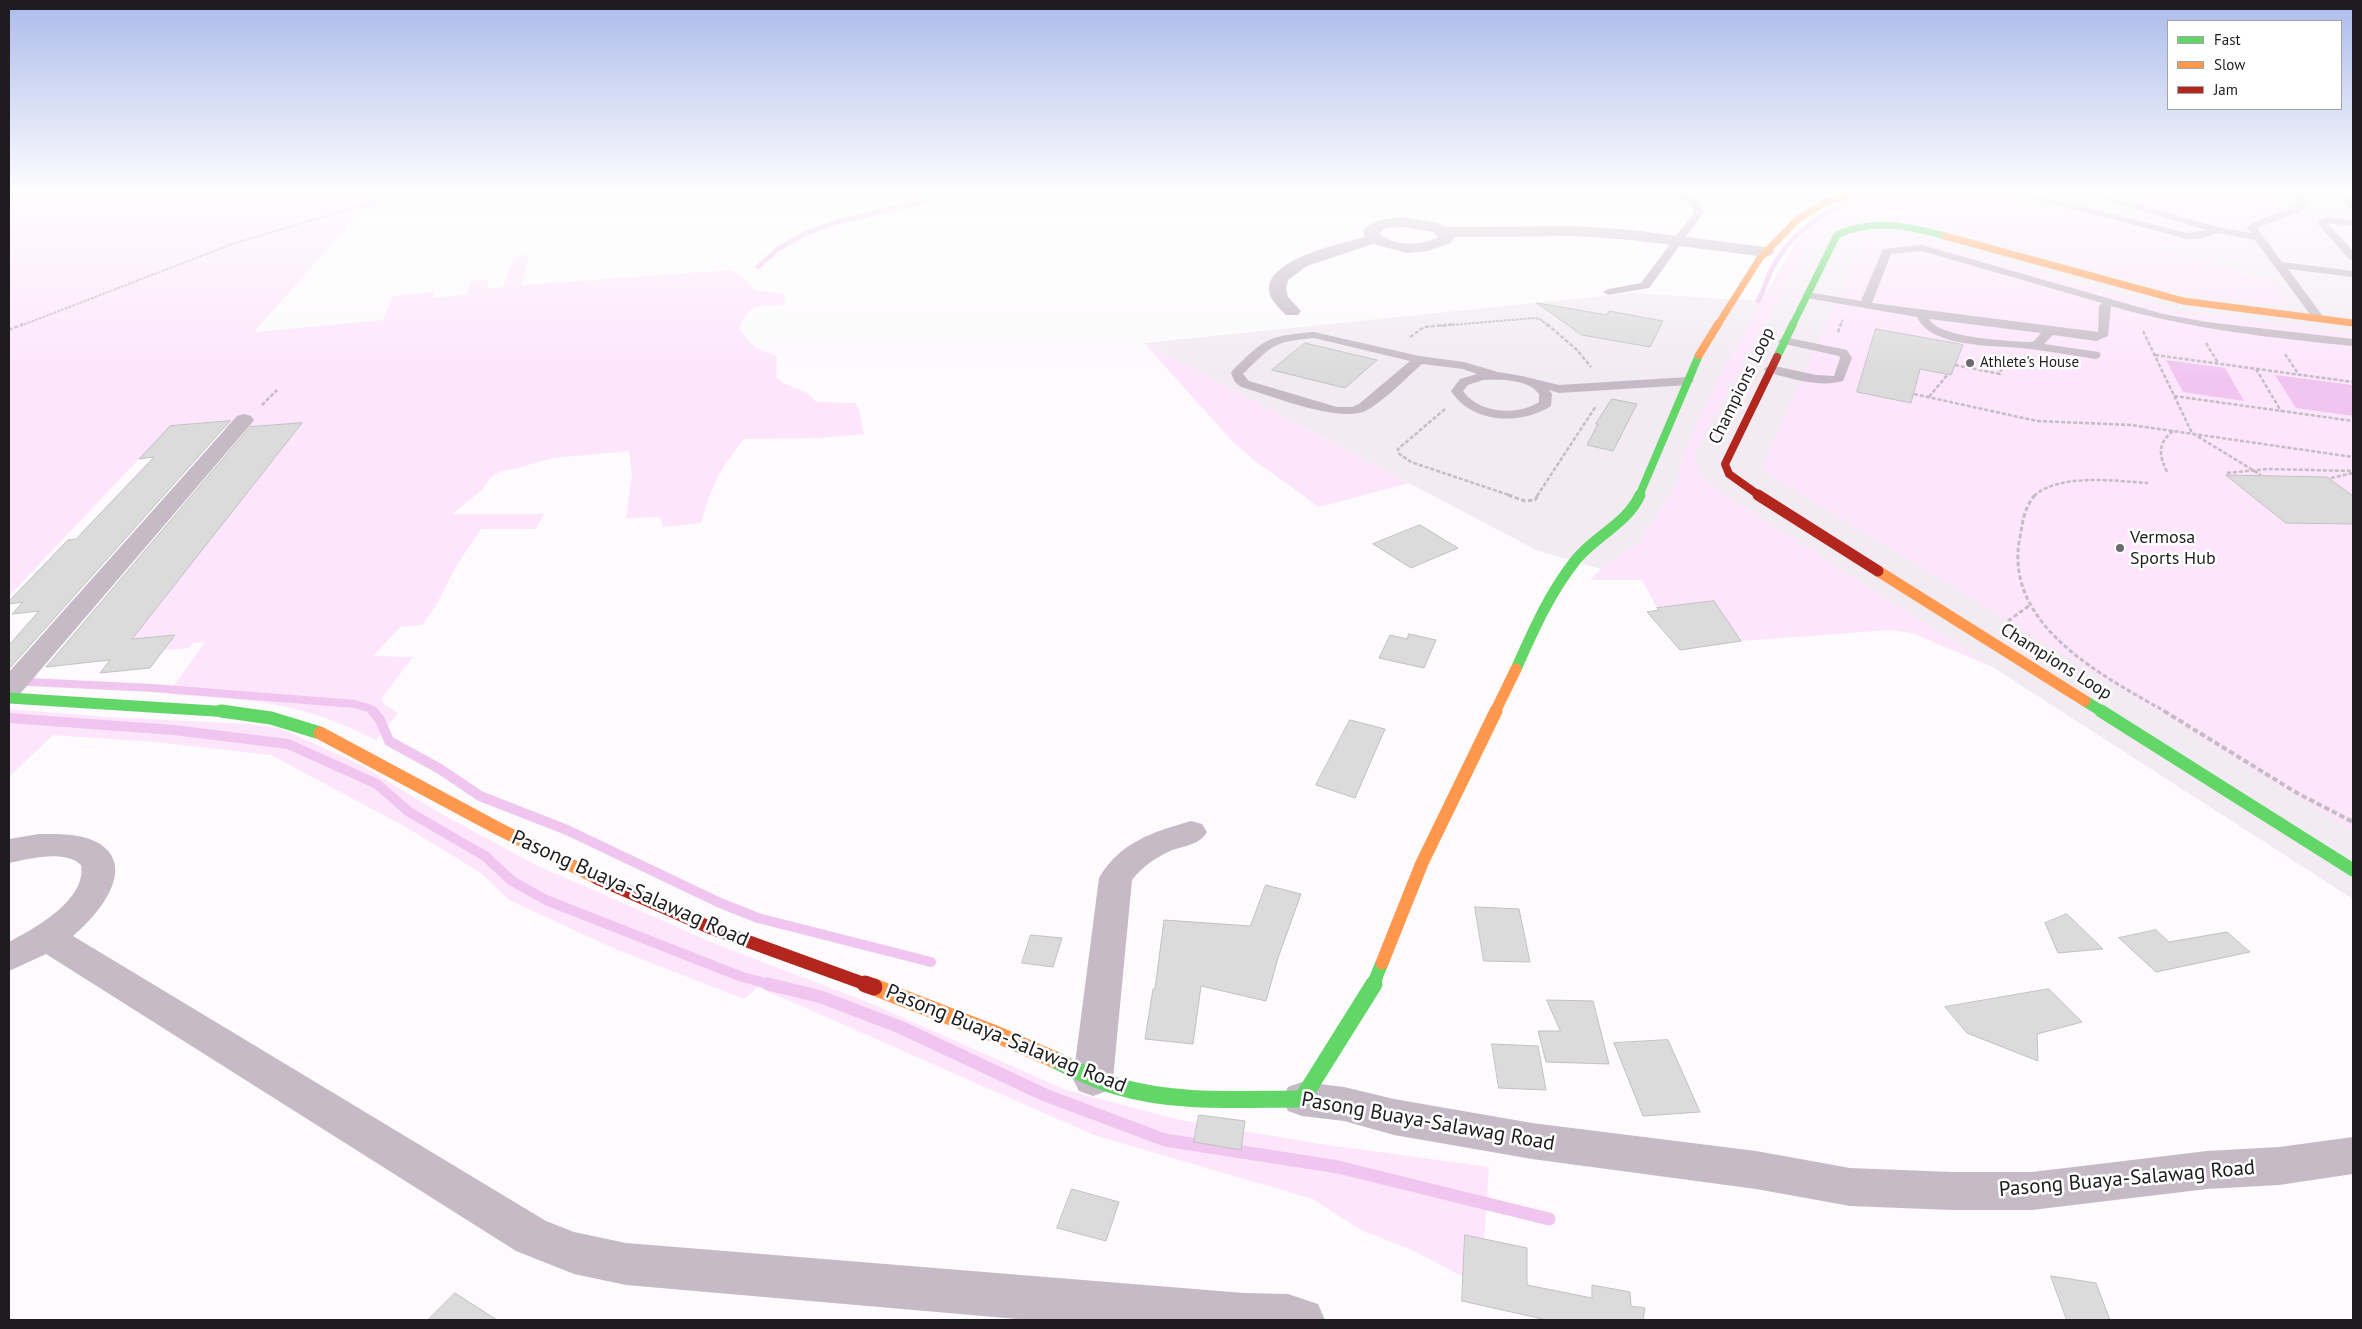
<!DOCTYPE html>
<html>
<head>
<meta charset="utf-8">
<style>
  body { margin:0 }
  #map { position:relative; width:2362px; height:1329px; overflow:hidden; background:#fdfbfd; font-family:"PT Sans",sans-serif }
  canvas { display:block }
  .frame { position:absolute; inset:0; border:10px solid #1e1c1e; pointer-events:none }
  .legend { position:absolute; left:2167px; top:20px; width:175px; height:90px; box-sizing:border-box; background:#fff; border:1px solid #a5a4a5; margin:0; padding:6px 9px; list-style:none; font-size:15px; color:#1e1c1e }
  .legend li { display:flex; align-items:center; gap:10px; height:25px }
  .legend b { width:25px; border:1px solid #a5a4a5 }
</style>
</head>
<body>
<div id="map">
<canvas width="2362" height="1329"></canvas>
<div class="frame"></div>
<ul class="legend">
<li><b style="height:6px;background:#63d668"></b>Fast</li>
<li><b style="height:6px;background:#ff974d"></b>Slow</li>
<li><b style="height:6px;background:#b3261e"></b>Jam</li>
</ul>
</div>
<script>
const g = document.querySelector('canvas').getContext('2d');
g.lineJoin = 'round';
function fill(path, color) { g.fillStyle = color; g.fill(path, 'evenodd'); }
function stroke(path, color, width, dash) { g.strokeStyle = color; g.lineWidth = width; g.lineCap = dash ? 'butt' : 'round'; g.setLineDash(dash || []); g.stroke(path); }
function label(font, color, halo, rows, align = 'center') {
  g.font = font + ' "PT Sans",sans-serif'; g.lineWidth = 5; g.setLineDash([]); g.textBaseline = 'middle'; g.strokeStyle = halo; g.fillStyle = color; for (const [text, x, y, turn = 0] of rows) {
    g.save(); g.translate(x, y); g.rotate((+turn || 0) * Math.PI / 180); g.textAlign = isNaN(turn) ? turn : align; if (halo) g.strokeText(text, 0, 0); g.fillText(text, 0, 0); g.restore();
  }
}
fill(new Path2D(`
  M1978,190H2353V899L1727,496L1678,482L1641,541L1601,569L1536,550L1144,343L1632,293L1761,301L1797,241L1815,224L1853,202L2138,280L2272,283L2163,250L2186,241Z`), '#f2ebf2');
fill(new Path2D(`
  M9,190H371L410,193L412,196L403,204L363,209L254,332L383,320L393,296L435,292L432,298L467,294L472,281L489,279L487,289L503,287L514,257L529,255L522,285L730,270L749,282L754,290L785,294L784,305C757,307 751,300 739,328C745,336 750,344 759,349C765,353 771,352 777,357L776,377C787,390 807,387 816,402L855,403L859,409L864,434L818,438L744,439C719,470 712,485 701,523L663,527L660,517L626,518L632,474L629,451L552,458L518,468L501,471L490,478L482,490L452,514H544L536,529H481L456,566L434,609L422,625L400,627L373,656L413,657L381,699L384,704L398,713L376,740C357,731 337,721 316,715C269,699 217,698 168,694L205,642L193,643L189,648L163,650L175,635L127,639L301,424L223,429L230,421L170,426L9,596Z
  M1890,190H1978L2188,241L2164,250L2275,283L2290,304L2280,306C2245,301 2208,299 2174,291C2128,280 2081,266 2035,253C1991,241 1849,194 1815,232L1694,455L1697,468L1701,475L1716,489L1993,667L1912,633L1890,630L1741,641L1714,601L1657,608L1642,580H1590L1601,569L1641,541L1678,482L1680,468L1691,436L1728,361L1797,241L1815,224L1836,211L1853,202Z
  M2130,190H2230L2289,204L2237,224L2241,232L2114,196Z
  M1884,235L1922,239L2176,310L2353,334V831L1765,472L1762,467L1863,243L1871,237Z
  M1144,343L1409,483L1319,507L1254,460L1233,442Z
  M9,709L107,717L246,724L282,729L361,765L438,812L536,865L718,945L870,1003L1066,1090L1180,1120L1320,1144L1489,1167L1481,1286L1412,1250L1361,1230L1313,1199L1094,1135L758,987L744,999L613,948L509,900L481,873L406,827L271,755L156,742L53,735L9,777Z`), '#fde5fc');
fill(new Path2D(`
  M2166,360L2225,368L2244,401L2183,392Z
  M2275,375L2353,385V416L2296,408Z`), '#f0c6f0');
stroke(new Path2D(`
  M1083,190H1132
  M1871,195L1886,190
  M758,267L778,249L804,234L837,222L947,196L997,190
  M1758,301C1765,290 1767,276 1774,265C1790,235 1820,215 1851,201`), '#f0c6f0', 5);
stroke(new Path2D(`
  M9,681L153,688L355,704L371,709L374,712`), '#f0c6f0', 8);
stroke(new Path2D(`
  M373,711L380,720L389,741L440,769L480,796L567,830L718,902L758,918L931,962
  M9,718L174,730L288,744L377,784L409,812L485,856L512,881L546,900L742,977L773,985`), '#f0c6f0', 10);
stroke(new Path2D(`
  M768,984L821,997L900,1027L1045,1095L1165,1140L1338,1167L1549,1219`), '#f0c6f0', 13);
const building = new Path2D(`
  M1537,303L1607,315L1609,311L1663,321L1650,347L1582,335Z
  M1876,329L1960,344L1963,345L1951,375L1920,369L1911,403L1857,392Z
  M1305,343L1377,360L1345,388L1272,370Z
  M1612,399L1637,404L1613,451L1587,445L1598,424H1596Z
  M230,421L9,669V645L39,611L12,614L23,602L9,604V601L68,540L76,539L154,457L139,459L170,426Z
  M302,423L132,639L175,635L150,668L100,673L110,660L46,667L250,427Z
  M2226,475L2327,477L2353,496V524L2286,523Z
  M1420,525L1458,548L1411,568L1373,544Z
  M1714,601L1741,641L1680,650L1647,612L1659,610L1657,608Z
  M1409,634L1436,640L1424,668L1379,658L1390,635L1407,639Z
  M1350,720L1385,729L1355,798L1316,785Z
  M1266,885L1301,894L1278,958L1266,1001L1201,986L1193,1044L1145,1039L1153,989H1155L1164,920L1250,926Z
  M1475,907L1519,909L1530,962L1484,961Z
  M2067,914L2103,949L2058,953L2045,923Z
  M2156,930L2169,942L2227,932L2250,952L2156,972L2119,938Z
  M1031,935L1062,938L1053,967L1022,963Z
  M2049,989L2082,1022L2037,1034L2038,1061L1967,1033L1945,1007Z
  M1547,1000L1593,1001L1609,1064L1546,1062L1538,1031H1560Z
  M1668,1040L1700,1112L1643,1116L1614,1043Z
  M1492,1044L1538,1046L1546,1090L1499,1088Z
  M1199,1115L1245,1121L1241,1150L1194,1142Z
  M1072,1189L1119,1202L1106,1241L1057,1228Z
  M1465,1235L1527,1248V1285L1592,1298V1285L1630,1292L1631,1306L1645,1308L1643,1320H1547L1462,1301Z
  M2051,1276L2096,1283L2110,1320H2067Z
  M455,1293L497,1320H428Z`);
fill(building, '#dcdbdc');
stroke(building, '#c2c1c2', 1);
stroke(new Path2D(`
  M20,326L235,243L387,198L443,190
  M1440,326L1534,318L1540,319L1548,326
  M1840,326L1843,319`), '#c4bdc3', 2, [3, 1]);
stroke(new Path2D(`
  M1547,324L1577,350L1591,367
  M9,330L23,324
  M2143,331L2192,433L2261,475
  M1838,332L1841,324
  M1410,337L1424,327L1455,324
  M2206,343L2218,363
  M2285,354L2299,375
  M2155,355L2353,382
  M1955,365L2000,374L2003,361
  M2256,369L2281,411
  M1914,394L2037,421L2131,425L2353,457
  M2174,396L2353,421
  M1929,397L1948,374
  M262,405L277,390
  M1445,409L1398,449V453L1411,462L1512,496
  M2167,472C2159,455 2157,444 2173,431
  M2227,473L2268,469L2353,471
  M2331,478L2353,473
  M1537,496L1596,406
  M2034,496C2059,473 2116,481 2148,483`), '#c4bdc3', 2.5, [4, 2]);
stroke(new Path2D(`
  M1508,495L1525,501L1535,500L1538,495
  M2035,495C2024,508 2023,520 2020,537C2002,625 2103,676 2166,712
  M2008,621L2030,605`), '#c4bdc3', 3, [4.5, 2.5]);
stroke(new Path2D(`
  M2164,711L2297,793L2353,822`), '#c4bdc3', 4, [5.5, 3]);
fill(new Path2D(`
  M1593,190C1606,190 1617,194 1628,194C1651,194 1692,179 1704,212L1649,288L1608,295L1603,292L1608,289L1641,283L1694,212C1684,182 1619,210 1593,190Z
  M2001,190H2017L2187,233L2207,230L2070,190H2085L2218,227L2251,233L2247,228L2252,223L2300,203L2297,200L2250,193L2245,190H2268L2291,194L2288,190H2298L2310,203L2307,209L2257,228L2282,262L2353,271V277L2288,269L2325,319L2319,322L2315,321L2255,240L2218,233L2199,239H2187Z
  M2331,190H2341L2353,202V210L2350,209Z
  M2326,217L2353,220V226L2327,223L2353,251V260L2349,259L2316,222Z
  M1922,245L2163,314L2207,322L2353,339V346C2272,338 2190,329 2111,306L2108,336L2096,341L2053,335L2044,344L2099,352L2101,355L2099,358L2095,359C2073,355 2052,352 2030,349C2000,345 1931,349 1917,317L1807,298L1802,295L1807,292L1861,301L1883,249ZM1922,251L2102,303L2099,306L2098,332L1872,303L1891,254ZM1929,319L2041,333L2034,341L2029,342C2008,341 1939,338 1929,319Z
  M1314,332L1419,356L1464,362L1498,372L1522,376L1559,385L1688,377L1694,381L1688,385L1559,393L1549,390L1552,394L1551,406C1520,426 1471,423 1451,391L1460,379L1477,374L1463,369L1422,364C1405,379 1388,397 1369,409C1344,426 1270,395 1241,387L1235,382L1231,373L1233,370C1266,338 1267,336 1314,332ZM1314,338L1410,361L1359,404L1352,407H1337L1249,381L1243,374C1273,345 1272,342 1314,338ZM1483,380C1501,379 1528,379 1539,394V402C1518,416 1479,414 1463,391L1468,385Z
  M1784,337L1847,350L1852,358L1843,381C1818,388 1790,378 1766,372L1764,369L1770,365L1816,375L1834,376L1840,358L1839,356L1780,343L1778,341Z`), '#c6bac6');
fill(new Path2D(`
  M1404,217L1438,223L1446,227L1576,226L1632,230L1766,247L1772,249L1774,252L1772,255L1766,257L1632,240L1576,236L1454,237L1451,243L1428,251L1407,253L1373,244L1307,266L1288,280L1286,288L1288,297L1301,311L1298,315H1286C1279,308 1269,299 1269,290C1267,259 1342,243 1365,237L1363,231C1373,218 1390,219 1404,217ZM1404,227L1433,232L1438,237C1419,246 1395,247 1379,233L1387,228Z
  M244,414L251,416L254,420L251,424L19,695L9,698V672L237,416Z
  M1191,821L1202,824L1207,832C1200,845 1183,846 1170,851C1155,858 1142,867 1132,880L1113,1079L1107,1091L1093,1096L1079,1091L1073,1079L1099,878C1120,842 1153,832 1191,821Z
  M39,834C58,834 83,833 100,844C138,869 96,917 73,936L546,1221L574,1232L626,1243L1244,1293L1288,1294L1318,1304L1325,1320H1029L626,1285L574,1274L516,1251L46,954L9,971V942C35,928 87,900 81,865C64,849 29,859 9,863V839Z
  M1302,1082L1344,1087L1394,1099L1532,1123L1756,1151L1850,1168L1952,1172H2032L2207,1151L2279,1147L2353,1137V1174L2279,1185L2207,1189L2032,1210H1952L1850,1206L1756,1189L1532,1159L1394,1135L1344,1121L1302,1116L1288,1111L1282,1099L1288,1087Z`), '#c6bac6');
stroke(new Path2D(`
  M1792,326L1837,235C1873,218 1908,226 1945,236`), '#63d668', 7);
stroke(new Path2D(`
  M1777,357L1793,324
  M1639,496L1699,355`), '#63d668', 8);
stroke(new Path2D(`
  M1516,669C1533,631 1549,594 1575,561C1593,537 1627,524 1640,495
  M9,698L230,712
  M2085,701L2103,712`), '#63d668', 11);
stroke(new Path2D(`
  M221,711L271,718L320,733
  M2101,711L2353,870
  M1373,985L1382,963`), '#63d668', 13);
stroke(new Path2D(`
  M1053,1059C1074,1069 1094,1080 1116,1086C1176,1104 1240,1099 1302,1099L1374,984`), '#63d668', 17);
stroke(new Path2D(`
  M1945,236L2183,301L2353,323
  M1717,326L1760,258L1799,218L1825,203L1864,190`), '#ff974d', 7);
stroke(new Path2D(`
  M1699,355L1718,324`), '#ff974d', 8);
stroke(new Path2D(`
  M1878,571L2085,701
  M1495,712L1516,669`), '#ff974d', 11);
stroke(new Path2D(`
  M320,733L497,828L597,878
  M1382,963L1422,863L1496,711`), '#ff974d', 13);
stroke(new Path2D(`
  M874,987L998,1035L1053,1059`), '#ff974d', 17);
stroke(new Path2D(`
  M1760,496L1729,474L1725,464L1777,357`), '#b3261e', 8);
stroke(new Path2D(`
  M1758,495L1878,571`), '#b3261e', 11);
stroke(new Path2D(`
  M597,878L711,928L868,985`), '#b3261e', 13);
stroke(new Path2D(`
  M865,984L874,987`), '#b3261e', 17);
const sky = g.createLinearGradient(0, 0, 0, 376);
sky.addColorStop(0, '#abbbeb');
sky.addColorStop(0.51, '#fefdfe');
sky.addColorStop(1, '#fefdfe00');
g.fillStyle = sky;
g.fillRect(0, 0, 2362, 376);
for (const [x, y, r, color] of [
  [1970,363,5,"#6c6a6c"],
  [2120,548,5,"#6c6a6c"]
]) { const dot = new Path2D(); dot.arc(x, y, r, 0, 2 * Math.PI); g.fillStyle = color; g.fill(dot); stroke(dot, '#fff', 2); }
label('15px', '#1e1c1e', '#fff', [
  ["Athlete's House",1980,363]
], 'left');
label('18px', '#1e1c1e', '#fff', [
  ["Champions Loop",1742,386,-64],
  ["Champions Loop",2056,662,32]
]);
label('18px', '#1e1c1e', '#fff', [
  ["Vermosa",2130,538],
  ["Sports Hub",2130,559]
], 'left');
label('21px', '#1e1c1e', '#fff', [
  ["Pasong Buaya-Salawag Road",630,889,24],
  ["Pasong Buaya-Salawag Road",1006,1039,22],
  ["Pasong Buaya-Salawag Road",1428,1122,10],
  ["Pasong Buaya-Salawag Road",2127,1179,-5]
]);
</script>
</body>
</html>
